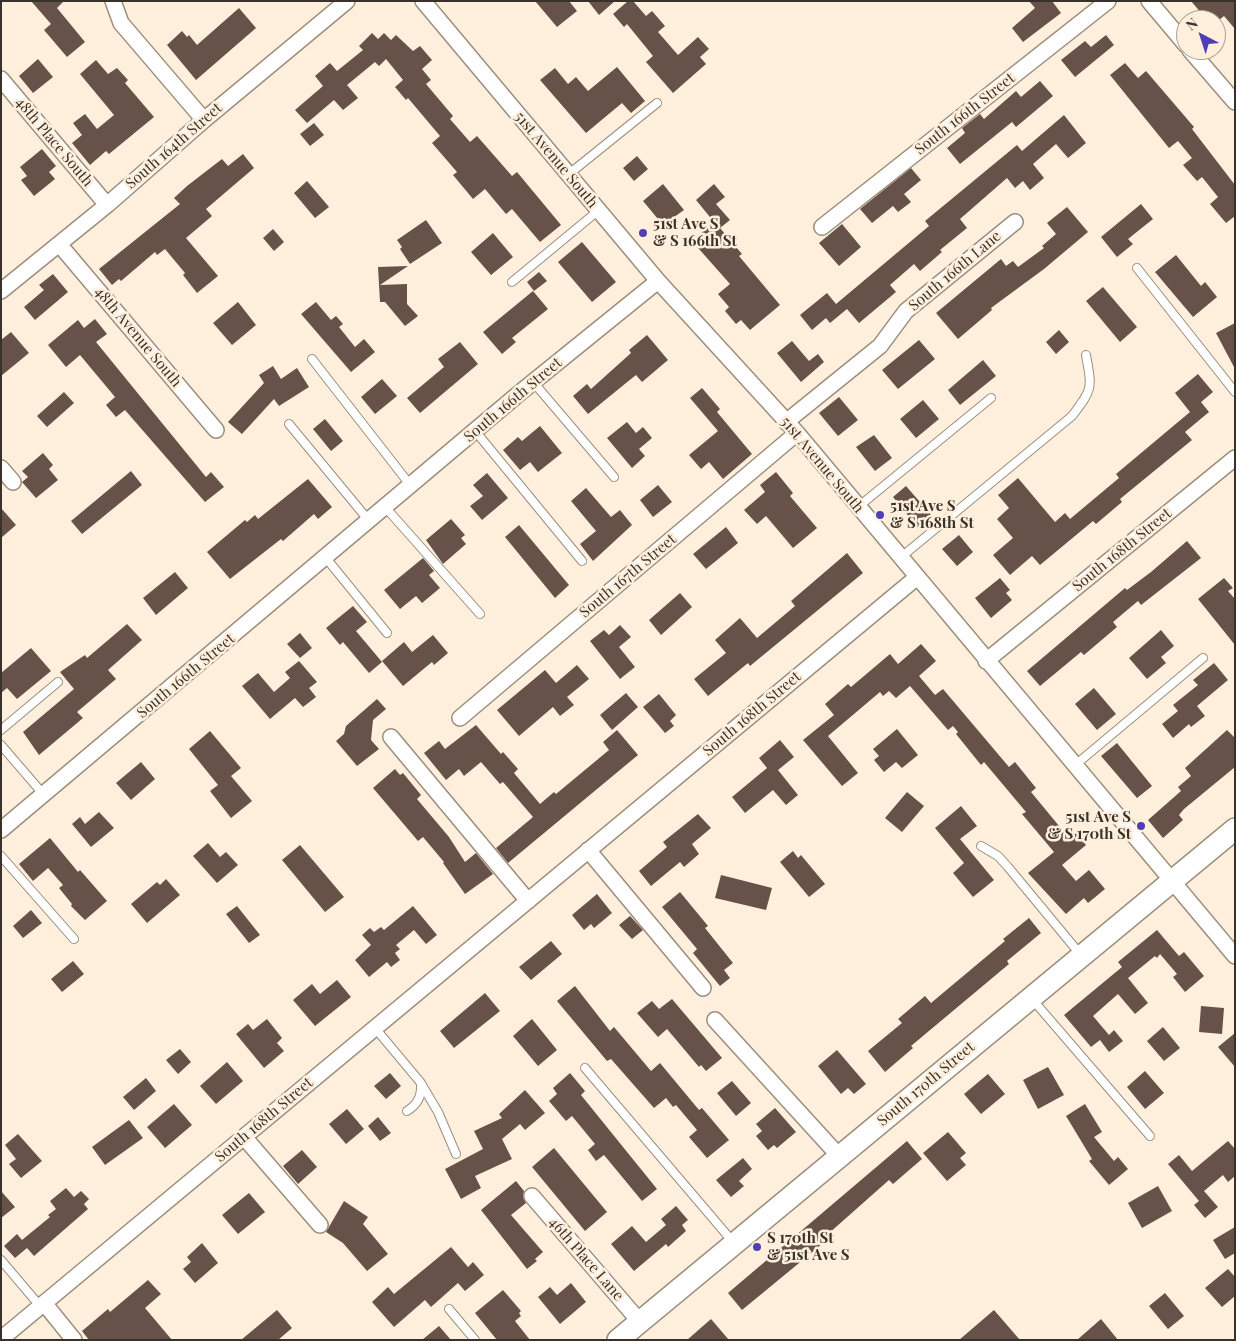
<!DOCTYPE html>
<html>
<head>
<meta charset="utf-8">
<style>
  body { margin:0 }
  #map { position:relative; width:1236px; height:1341px; overflow:hidden; background:#ffefdc; font-family:"Playfair Display",serif }
  canvas { display:block }
  .frame { position:absolute; inset:0; border:2px solid #38322b; pointer-events:none }
  .north { position:absolute; left:1176px; top:10px; width:50px; height:50px; box-sizing:border-box; background:#ffefdc; border:1px solid #afa395; border-radius:50%; rotate:320deg; font-size:14px; font-weight:700; line-height:20px; text-align:center; color:#38322b }
  .north::after { content:''; display:block; margin:auto; width:18px; height:22px; background:#503eb5; clip-path:polygon(50% 0,100% 100%,50% 72%,0 100%) }
</style>
</head>
<body>
<div id="map">
<canvas width="1236" height="1341"></canvas>
<div class="frame"></div>
<div class="north">N</div>
</div>
<script>
const g = document.querySelector('canvas').getContext('2d');
g.lineJoin = 'round';
function fill(path, color) { g.fillStyle = color; g.fill(path, 'evenodd'); }
function stroke(path, color, width, dash) { g.strokeStyle = color; g.lineWidth = width; g.lineCap = dash ? 'butt' : 'round'; g.setLineDash(dash || []); g.stroke(path); }
function label(font, color, halo, rows, align = 'center') {
  g.font = font + ' "Playfair Display",serif'; g.lineWidth = 5; g.setLineDash([]); g.textBaseline = 'middle'; g.strokeStyle = halo; g.fillStyle = color; for (const [text, x, y, turn = 0] of rows) {
    g.save(); g.translate(x, y); g.rotate((+turn || 0) * Math.PI / 180); g.textAlign = isNaN(turn) ? turn : align; if (halo) g.strokeText(text, 0, 0); g.fillText(text, 0, 0); g.restore();
  }
}
fill(new Path2D(`
  M31,1H64L57,8L85,42L67,57L44,30L51,24Z
  M535,1H569L577,11L557,27Z
  M588,1H615L599,15Z
  M628,1H633L646,16L652,11L665,26L658,32L678,55L698,37L709,49L700,57L706,64L673,93L646,62L653,56L627,24L624,27L613,14Z
  M1029,1H1052L1061,13L1023,42L1012,28L1035,8Z
  M1191,1H1235V29L1224,16L1219,20H1207Z
  M239,8L256,28L196,80L167,45L182,31L187,37L189,35L197,45Z
  M372,33L378,39L384,33L391,40L396,35L413,51L420,46L432,60L422,69L431,80L426,84L453,116L450,119L470,142L477,136L512,176L517,172L561,225L540,242L512,209L506,214L485,189L473,199L453,175L457,172L432,143L440,136L408,98L406,100L395,87L403,80L386,59L379,66L375,62L347,85L358,98L343,110L334,100L307,123L295,110L323,86L315,76L330,63L337,71L363,50L359,46Z
  M1106,35L1114,45L1075,77L1061,60L1085,41L1091,47Z
  M38,59L53,77L33,93L19,76Z
  M96,60L108,74L117,68L128,80L125,83L154,117L109,154L106,151L90,165L72,143L82,135L73,123L85,114L97,129L114,115L80,74Z
  M1125,63L1138,78L1146,71L1194,127L1192,129L1235,185V216L1226,223L1210,204L1218,197L1202,177L1197,181L1183,165L1192,158L1178,141L1169,148L1110,75Z
  M617,67L645,101L631,113L622,103L586,133L540,80L555,68L568,84L576,77L588,91Z
  M1040,81L1053,96L1016,127L1012,122L960,164L947,148L965,133L962,128L980,114L984,119L1016,91L1021,97Z
  M1064,115L1086,143L1068,158L1056,144L1033,164L1044,178L1030,190L1023,181L1015,188L1007,178L960,219L967,228L940,250L942,252L920,271L914,264L890,285L896,292L859,323L847,309L830,323L826,318L812,330L800,315L827,293L836,304L929,226L925,221L1017,145L1022,151Z
  M314,123L324,135L310,146L300,134Z
  M42,149L56,166L49,172L55,179L34,196L21,180L27,176L20,167Z
  M243,154L254,168L206,209L212,216L186,238L218,276L197,293L183,275L185,273L165,249L157,255L155,252L121,281L119,279L112,285L99,269L180,204L174,198L187,186L222,159L228,166Z
  M637,156L648,169L634,181L623,168Z
  M911,168L921,180L904,194L911,202L898,212L893,206L872,223L860,209Z
  M307,181L329,207L315,218L294,193Z
  M663,184L684,210L663,225L643,201Z
  M714,184L725,197L716,204L730,220L720,228L742,254L739,256L780,305L750,330L741,320L736,324L725,311L729,307L718,294L730,284L692,241L714,222L696,200Z
  M1141,204L1153,219L1128,239L1133,244L1117,257L1101,237Z
  M1067,207L1088,232L1044,269L991,308L992,310L958,339L936,313L1001,259L1006,266L1013,261L1018,267L1044,248L1042,246L1056,234L1047,223Z
  M426,220L442,243L410,264L400,249L402,247L397,240Z
  M842,224L861,247L839,266L819,243Z
  M273,229L284,242L274,251L263,238Z
  M493,233L513,257L491,275L471,252Z
  M582,242L616,282L592,302L558,262Z
  M1176,255L1201,286L1205,282L1217,297L1193,317L1155,272Z
  M408,266L380,285L407,284V304L418,316L405,326L385,302H380L378,267Z
  M539,272L547,281L534,291L527,282Z
  M53,274L68,292L35,320L24,307L44,290L39,285Z
  M1103,287L1137,327L1120,342L1086,301Z
  M533,291L548,309L512,338L516,342L502,354L483,332Z
  M238,302L256,325L232,345L213,323Z
  M316,302L331,320L336,316L343,324L339,327L355,347L364,339L375,352L351,372L301,314Z
  M95,319L107,334L96,342L206,477L211,472L224,487L205,502L125,410L116,417L106,405L115,397L80,355L66,367L48,345L78,320L84,328Z
  M1235,323V369L1216,333Z
  M1059,330L1069,342L1056,354L1046,342Z
  M11,332L29,353L1,376V340Z
  M647,335L668,360L642,382L636,375L626,383L588,414L573,396L587,384L591,389L631,353L629,350Z
  M919,340L935,359L898,389L882,370Z
  M792,341L809,361L818,354L824,362L801,382L777,353Z
  M460,342L478,364L420,413L407,398L444,367L438,359Z
  M983,360L996,376L960,405L948,390Z
  M273,366L281,379L297,368L309,387L279,406L274,399L242,434L228,422L264,383L259,375Z
  M1198,374L1213,392L1201,402L1209,412L1185,432L1192,440L1120,499L1122,502L1096,524L1093,521L1040,565L1032,556L1010,575L993,555L1013,538L997,519L1009,508L998,495L1018,478L1055,522L1065,513L1070,519L1119,478L1116,474L1190,412L1175,393Z
  M382,379L397,396L375,414L361,397Z
  M702,388L720,409L717,412L752,454L723,479L709,462L701,469L689,455L718,431L690,398Z
  M64,392L74,403L47,427L37,416Z
  M839,397L858,420L838,436L819,413Z
  M923,400L939,419L916,438L900,419Z
  M325,419L343,441L331,451L313,429Z
  M627,422L636,433L643,427L652,438L639,449L645,456L632,468L607,438Z
  M540,426L562,453L538,472L530,462L520,470L503,450L518,437L522,441Z
  M874,435L892,458L875,471L856,447Z
  M43,453L53,465L49,469L58,480L36,498L22,482L28,477L22,471Z
  M131,471L142,485L82,534L71,521Z
  M776,472L793,493L790,496L817,528L793,548L766,516L757,524L744,510L765,492L760,485Z
  M487,473L508,498L482,520L470,506L483,496L473,485Z
  M308,479L332,507L318,519L314,514L283,541L281,539L230,579L207,552L245,520L247,522L255,515L258,519Z
  M658,485L672,502L653,517L640,500Z
  M906,486L933,517L919,529L893,497Z
  M586,488L611,517L620,510L632,525L593,561L580,544L596,531L571,501Z
  M1,508L16,525L1,538Z
  M451,519L465,535L461,538L466,544L443,564L426,540Z
  M519,525L569,585L555,598L505,537Z
  M726,527L738,543L706,569L693,554Z
  M959,535L973,552L957,566L942,549Z
  M1187,541L1201,558L1141,605L1138,601L1113,622L1117,627L1084,655L1081,652L1040,686L1027,671L1125,588L1127,590L1151,572Z
  M847,553L863,573L750,666L748,663L708,696L694,679L726,653L715,640L740,618L757,638L795,606L791,601Z
  M423,558L434,571L429,575L440,588L422,603L416,596L400,609L384,590Z
  M175,572L188,588L156,615L143,598Z
  M1000,578L1010,590L1006,593L1012,600L991,618L975,598Z
  M1224,578L1233,588L1228,591L1235,599V645L1198,599Z
  M680,593L692,607L661,635L649,620Z
  M353,606L367,622L356,631L382,662L369,673L343,642L340,645L326,628Z
  M127,624L142,640L108,670L116,679L77,712L83,718L39,755L23,732L74,689L60,672L85,655L87,658Z
  M620,625L631,637L619,647L635,667L620,679L590,641L604,630L609,635Z
  M1161,630L1174,646L1161,657L1166,663L1147,679L1129,658Z
  M300,633L312,648L300,658L287,644Z
  M433,635L448,653L434,665L432,662L403,686L382,661L404,642L412,652Z
  M921,644L936,661L919,676L935,695L943,689L1009,767L1015,762L1036,788L1031,792L1069,838L1076,833L1086,845L1062,865L1076,881L1089,870L1105,889L1088,903L1084,898L1066,914L1028,873L1054,852L1022,814L1026,812L984,762L981,765L956,734L958,732L953,726L948,730L910,686L896,698L889,691L883,696L880,692L828,736L858,773L842,786L803,740L834,715L825,704L848,684L851,687L890,654L898,664Z
  M31,648L51,671L17,699L7,688L1,693V673Z
  M299,661L317,682L309,688L316,697L303,707L295,698L270,719L242,686L258,673L274,692L290,678L285,672Z
  M1214,663L1228,680L1197,706L1205,716L1191,727L1189,724L1173,738L1162,724L1178,711L1173,705L1198,685L1193,680Z
  M577,665L589,679L567,697L574,705L560,716L553,707L519,736L497,710L545,670L556,683Z
  M1094,688L1116,714L1097,730L1075,704Z
  M626,693L638,707L612,730L600,715Z
  M659,694L676,715L670,721L674,726L665,733L643,707Z
  M377,699L386,709L373,720L371,740L379,749L357,766L336,741L344,734L346,726Z
  M476,725L501,754L503,752L518,769L514,773L540,804L554,792L556,794L609,750L603,742L617,730L638,755L508,863L496,848L533,817L503,782L500,784L481,762L464,776L459,769L446,780L424,753L439,741L445,749Z
  M897,729L918,755L902,768L896,762L884,772L874,760L879,756L873,749Z
  M1227,730L1235,738V767L1184,809L1179,815L1183,820L1163,838L1148,820L1181,791L1178,787L1191,776L1185,768Z
  M210,731L241,768L231,776L252,801L231,818L210,791L218,785L189,749Z
  M780,740L794,757L778,770L798,795L786,805L773,790L745,813L732,797L767,768L759,758Z
  M1117,743L1152,786L1137,798L1101,756Z
  M141,762L155,779L131,800L116,783Z
  M395,769L400,775L403,773L421,795L417,799L449,837L465,862L476,853L493,874L465,894L443,863L444,862L423,837L418,841L373,788Z
  M907,792L924,806L902,832L885,818Z
  M961,806L977,826L960,839L994,880L973,897L953,873L964,863L935,828Z
  M99,812L114,828L91,847L72,824L80,817L85,824Z
  M698,814L711,828L692,844L699,854L684,867L680,862L651,886L639,871L667,847L663,842Z
  M50,838L78,872L80,870L107,901L85,920L71,906L72,904L59,888L63,885L48,868L33,881L19,864Z
  M208,843L220,857L226,852L238,865L217,883L193,856Z
  M300,845L344,897L325,912L282,860Z
  M793,851L798,858L801,855L825,884L809,897L780,862Z
  M721,875L772,888L766,910L715,898Z
  M166,879L180,895L147,923L131,904L157,882L160,885Z
  M680,892L708,926L705,928L733,963L724,970L730,978L720,986L693,953L697,949L662,907Z
  M597,894L612,913L594,928L591,924L584,930L572,915Z
  M237,906L260,935L249,943L226,914Z
  M413,906L437,935L426,944L414,930L396,945L400,949L395,953L400,960L391,967L387,962L369,977L355,960L371,945L362,935L370,928L374,932L381,927L384,930Z
  M31,910L42,923L23,938L13,926Z
  M630,916L643,930L632,939L619,925Z
  M1029,918L1041,933L1007,961L1009,964L911,1046L913,1048L885,1072L868,1051L902,1023L898,1019L925,996L931,1003L1005,941L1003,939Z
  M1157,930L1179,956L1184,952L1204,976L1185,992L1173,977L1177,974L1160,954L1157,958L1155,956L1128,978L1148,1003L1135,1014L1118,994L1093,1016L1109,1035L1114,1030L1123,1041L1109,1052L1100,1040L1091,1047L1064,1015L1122,967L1118,962Z
  M551,941L562,954L531,980L519,967Z
  M73,961L84,974L62,992L51,979Z
  M337,980L351,997L315,1026L293,1000L312,984L320,994Z
  M575,986L610,1031L614,1027L651,1071L660,1063L699,1110L702,1108L729,1140L707,1158L689,1137L697,1130L676,1105L673,1107L666,1098L654,1108L611,1059L607,1061L557,1001Z
  M485,993L500,1011L454,1048L440,1031Z
  M672,999L722,1058L706,1071L701,1065L699,1067L667,1029L658,1037L637,1013L652,1001L659,1009Z
  M1201,1006L1224,1008L1222,1034L1199,1032Z
  M267,1019L282,1038L277,1043L284,1051L264,1068L236,1034L248,1024L253,1030Z
  M532,1019L557,1050L538,1066L513,1036Z
  M1163,1027L1180,1048L1164,1061L1147,1041Z
  M1235,1033V1067L1218,1047Z
  M180,1049L191,1062L178,1074L166,1060Z
  M837,1050L866,1084L854,1094L848,1088L841,1094L818,1066Z
  M227,1062L243,1081L216,1104L200,1086Z
  M1048,1067L1064,1095L1038,1109L1023,1080Z
  M1145,1071L1164,1093L1145,1109L1127,1087Z
  M390,1073L401,1086L386,1099L374,1086Z
  M570,1073L585,1091L581,1095L657,1189L642,1201L604,1155L596,1161L588,1150L595,1144L572,1116L566,1121L549,1101L557,1094L553,1088Z
  M988,1074L1005,1094L981,1114L964,1094Z
  M146,1078L156,1091L134,1110L123,1097Z
  M732,1081L751,1103L736,1116L717,1093Z
  M525,1090L545,1113L525,1130L520,1124L502,1139L512,1159L475,1176L481,1188L461,1199L445,1169L483,1149L474,1131L502,1118L499,1114Z
  M174,1104L192,1125L165,1148L147,1127Z
  M1085,1104L1102,1132L1094,1137L1114,1161L1118,1157L1128,1169L1109,1185L1089,1161L1092,1159L1066,1116Z
  M775,1108L796,1132L777,1148L774,1145L768,1150L756,1136L762,1131L756,1124Z
  M347,1109L364,1129L346,1144L329,1124Z
  M378,1117L391,1133L380,1141L368,1126Z
  M129,1120L143,1138L105,1165L92,1147Z
  M948,1132L966,1153L960,1158L966,1165L947,1181L923,1153Z
  M18,1134L42,1161L21,1178L9,1164L16,1159L5,1145Z
  M907,1141L922,1159L893,1184L889,1180L819,1242L821,1245L742,1310L728,1293Z
  M1228,1141L1235,1149V1176L1228,1182L1223,1175L1204,1191L1218,1207L1205,1218L1194,1205L1199,1201L1168,1164L1179,1155L1192,1171Z
  M554,1148L607,1212L585,1231L532,1167Z
  M302,1150L317,1167L298,1184L283,1166Z
  M743,1158L752,1169L739,1181L744,1186L731,1197L716,1180Z
  M516,1181L524,1191L523,1197L526,1203L511,1215L543,1252L535,1259L537,1261L527,1269L481,1210Z
  M1158,1186L1172,1211L1142,1228L1128,1203Z
  M66,1188L74,1197L81,1191L89,1199L84,1204L88,1209L34,1256L27,1248L15,1258L4,1246L17,1234L22,1240L50,1217L48,1215L56,1209L50,1201Z
  M1,1191L15,1207L1,1218Z
  M249,1193L265,1212L238,1234L222,1215Z
  M344,1201L368,1217L363,1224L388,1254L367,1271L343,1243L326,1232Z
  M676,1206L688,1220L682,1225L686,1231L668,1247L666,1244L634,1271L611,1244L632,1226L646,1242L666,1225L661,1219Z
  M1235,1227V1253L1225,1259L1213,1240Z
  M202,1243L218,1263L195,1283L183,1269L191,1262L187,1257Z
  M451,1247L468,1267L473,1262L484,1275L465,1291L458,1283L431,1307L425,1300L394,1327L372,1302L388,1287L394,1294Z
  M1228,1269L1235,1277V1296L1222,1307L1205,1288Z
  M148,1280L161,1294L145,1308L172,1340H89L82,1331L108,1309L110,1312Z
  M571,1283L586,1302L560,1324L538,1297L550,1287L557,1295Z
  M503,1290L521,1311L519,1313L521,1316L515,1321L530,1340H497L475,1313Z
  M1165,1293L1184,1316L1168,1329L1149,1306Z
  M277,1310L292,1328L278,1340H241Z
  M994,1310L1020,1340H959Z
  M711,1319L729,1340H687Z
  M1101,1319L1118,1340H1077Z
  M439,1326L451,1340H422Z`), '#675249');
const lane = new Path2D(`
  M569,174L657,103
  M1137,268L1235,392
  M512,282L599,210
  M312,359L411,486
  M534,383L614,477
  M289,424L370,522
  M476,432L582,561
  M858,507L991,398
  M386,508L480,614
  M326,558L387,633
  M900,558L1072,416C1093,389 1092,388 1086,355
  M1,730L58,682
  M1,745L44,795
  M1074,766L1203,658
  M981,846L998,856L1008,867L1080,954
  M1,856L74,939
  M1032,999L1150,1136
  M375,1028L421,1083C422,1096 418,1104 407,1111
  M585,1068L733,1242
  M422,1085L438,1112L456,1154
  M1,1260L40,1306
  M449,1309L475,1340`);
const street = new Path2D(`
  M113,1L121,23L204,120
  M423,1L658,281L797,433L1235,956
  M1149,1L1186,45
  M1190,50L1235,102
  M1,79L107,205
  M822,227L1108,1
  M59,244L216,430
  M1,291L107,205L204,120L347,1
  M786,422L880,346L906,311L1015,222
  M1,468L13,482
  M986,661L1235,458
  M460,718L797,433
  M391,737L528,901
  M1,830L522,391L658,281
  M588,850L703,988
  M715,1020L839,1156
  M244,1137L320,1225
  M532,1196L640,1322
  M44,1303L74,1340
  M1,1339L916,578`);
const secondary = new Path2D(`
  M618,1340L1235,829`);
stroke(lane, '#9c8e7c', 10);
stroke(street, '#9c8e7c', 18);
stroke(secondary, '#9c8e7c', 24);
stroke(lane, '#fff', 8);
stroke(street, '#fff', 15);
stroke(secondary, '#fff', 21);
for (const [x, y, r, color] of [
  [643,233,5,"#503eb5"],
  [880,515,5,"#503eb5"],
  [1141,826,5,"#503eb5"],
  [757,1247,5,"#503eb5"]
]) { const dot = new Path2D(); dot.arc(x, y, r, 0, 2 * Math.PI); g.fillStyle = color; g.fill(dot); stroke(dot, '#ffefdc', 2); }
label('15px', '#38322b', '#ffefdc', [
  ["South 166th Street",965,114,-38],
  ["48th Place South",54,142,50],
  ["South 164th Street",174,146,-41],
  ["51st Avenue South",556,160,50],
  ["South 166th Lane",955,271,-40],
  ["48th Avenue South",138,337,50],
  ["South 166th Street",513,400,-40],
  ["51st Avenue South",822,465,50],
  ["South 168th Street",1122,550,-39],
  ["South 167th Street",628,576,-40],
  ["South 166th Street",186,676,-40],
  ["South 168th Street",752,714,-40],
  ["South 170th Street",926,1084,-40],
  ["South 168th Street",264,1120,-40],
  ["46th Place Lane",586,1259,49]
]);
label('bold 15px', '#38322b', '#ffefdc', [
  ["51st Ave S",653,224],
  ["& S 166th St",653,241],
  ["51st Ave S",890,506],
  ["& S 168th St",890,523],
  ["51st Ave S",1131,817,"right"],
  ["& S 170th St",1131,834,"right"],
  ["S 170th St",767,1238],
  ["& 51st Ave S",767,1255]
], 'left');
</script>
</body>
</html>
